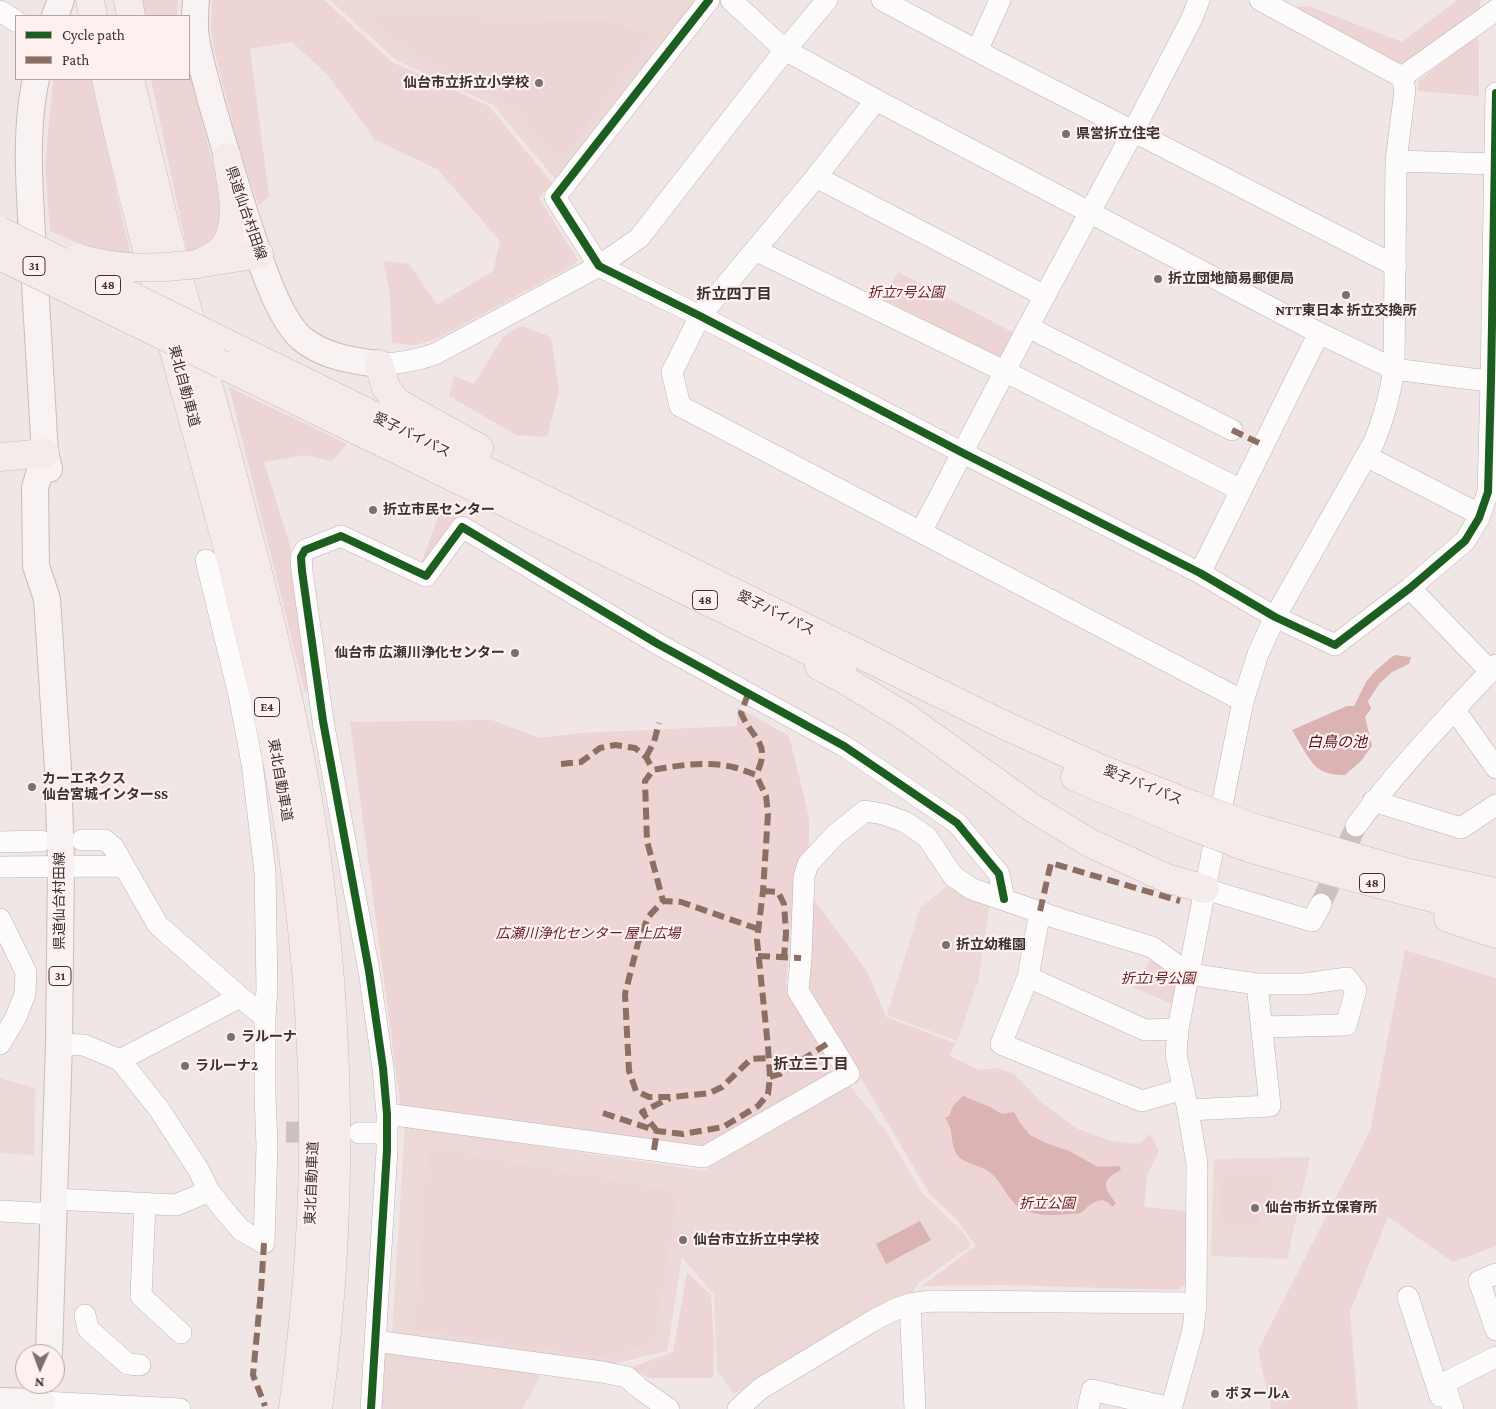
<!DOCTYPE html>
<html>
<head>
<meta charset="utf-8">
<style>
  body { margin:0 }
  #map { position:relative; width:1496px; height:1409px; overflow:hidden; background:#f0e6e5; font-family:"Crimson Pro",serif }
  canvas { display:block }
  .legend { position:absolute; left:15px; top:15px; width:175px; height:65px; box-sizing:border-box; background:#fff0f0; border:1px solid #afa4a4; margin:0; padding:6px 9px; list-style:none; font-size:15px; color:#383231 }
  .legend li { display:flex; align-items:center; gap:10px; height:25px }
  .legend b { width:25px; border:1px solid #afa4a4 }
  .north { position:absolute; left:15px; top:1344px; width:50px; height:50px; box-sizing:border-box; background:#fff0f0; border:1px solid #afa4a4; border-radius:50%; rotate:182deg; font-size:14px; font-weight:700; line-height:20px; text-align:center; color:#383231 }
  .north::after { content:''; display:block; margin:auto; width:18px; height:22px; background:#787170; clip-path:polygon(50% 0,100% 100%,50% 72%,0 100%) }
</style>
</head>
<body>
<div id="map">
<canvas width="1496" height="1409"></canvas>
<ul class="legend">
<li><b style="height:6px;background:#1b5e20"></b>Cycle path</li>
<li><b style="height:6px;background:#8d6e63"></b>Path</li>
</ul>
<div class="north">N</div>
</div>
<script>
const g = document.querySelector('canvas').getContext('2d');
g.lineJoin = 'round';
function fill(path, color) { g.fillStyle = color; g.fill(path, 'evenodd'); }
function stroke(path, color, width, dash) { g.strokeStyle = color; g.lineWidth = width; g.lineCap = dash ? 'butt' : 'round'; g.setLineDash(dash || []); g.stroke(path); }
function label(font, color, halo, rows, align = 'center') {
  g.font = font + ' "Crimson Pro","Noto Sans JP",serif'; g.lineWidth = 4.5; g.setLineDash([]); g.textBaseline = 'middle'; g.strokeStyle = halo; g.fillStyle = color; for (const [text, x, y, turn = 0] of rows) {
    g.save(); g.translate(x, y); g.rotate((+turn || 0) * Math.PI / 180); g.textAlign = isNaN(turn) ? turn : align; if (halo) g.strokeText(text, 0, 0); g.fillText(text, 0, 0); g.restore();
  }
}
fill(new Path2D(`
  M330,0H694L693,7L557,181L493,105L396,60Z
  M950,884L990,903L978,982L957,1041L887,1015L920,908Z
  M0,1078L5,1080L35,1088L34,1155L0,1153Z
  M850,1086L886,1131L922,1193L965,1234L971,1246L919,1282L911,1294L852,1323L734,1394L717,1370L714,1295L682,1257L667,1351L612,1364L392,1334L405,1126L703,1171Z
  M1310,1157L1287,1259L1211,1256L1214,1159Z
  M378,1344L535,1368L539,1379L522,1409H374Z`), '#ebd8d7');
fill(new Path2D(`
  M135,0H178L177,16H138Z
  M212,0H324L392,62L489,106L552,183L539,198L578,260L572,266L436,339L416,345L392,343L390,295L383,261L409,264L437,305L493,271L500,241L437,169L375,140L328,75L292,42L250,49L269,196L259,206L240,152L215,54L211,29Z
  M1458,0H1481L1479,11L1403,65L1287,8L1309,6L1402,42Z
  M376,16L604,20L650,36L561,161L518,110L387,36Z
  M1472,38L1479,40V96L1418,91V82Z
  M189,71L223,203L220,230L207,251L188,255L151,79H189Z
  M53,79H91L130,253L90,248L50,231L45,168Z
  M898,272L1014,333L1001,359L883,299Z
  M521,326L551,337L559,391L547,437L516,435L449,396L454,376L474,384L503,337Z
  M229,387L347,444L332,461L304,455L264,462L290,546L310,692H305Z
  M442,507L456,518L451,531L427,563H421Z
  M737,707L789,736L809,817V852L796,866L786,986L832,1060L829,1075L701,1151L401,1110L350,722L492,720L540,738L579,733L737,726Z
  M811,895L868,973L886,1017L955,1043L950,1056L979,1070L996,1068L1014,1074L1042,1103L1078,1129L1111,1141L1139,1144L1150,1134L1159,1151L1147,1175L1144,1207L1188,1211L1189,1283L1176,1290L1003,1285L922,1286L976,1246L958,1221L929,1193L805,984Z
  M1405,950L1496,978V1246L1453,1262L1388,1217L1350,1312L1358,1409H1271L1258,1350L1370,1131Z
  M1153,956L1178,974L1173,1004L1133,987Z
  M428,1148L678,1192L654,1341L604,1357L416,1329Z
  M1274,1176L1259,1223H1219L1222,1178Z
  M687,1273L711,1295L714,1345L713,1378H649L630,1368L673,1352Z`), '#ecd5d4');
fill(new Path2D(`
  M1395,655L1411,657L1409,664L1392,672L1380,683L1368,701L1371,709L1365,717L1372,746L1361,761L1345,775C1337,775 1326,774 1319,769C1309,762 1299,741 1292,730L1347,706H1354C1358,699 1361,691 1365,684C1370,675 1387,660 1395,655Z
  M963,1096L990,1107L1002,1114L1014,1112L1020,1123L1030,1135L1046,1143L1069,1151L1098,1167L1119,1166L1121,1170C1102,1179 1102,1187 1116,1203L1112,1207C1102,1193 1090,1204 1081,1213C1062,1215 1028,1219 1014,1203C1006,1194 1000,1181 991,1173C980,1164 961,1165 955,1151C950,1140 954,1129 945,1118L949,1116L953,1106Z
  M920,1221L931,1240L886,1264L876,1244Z`), '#dbb3b2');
stroke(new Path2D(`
  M1321,904L1356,826
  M286,1132L328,1133`), '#cbc2c1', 21, [21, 11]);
const minor = new Path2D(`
  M709,0L555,197L599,266L700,316L963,453L1200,573L1275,617L1335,645L1410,588L1465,541L1479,518L1488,492L1491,382L1496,93
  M731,0L785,50L876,100L1319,333L1394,369L1496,382
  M882,0L996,61L1396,266
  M0,11L16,21
  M977,51L1000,0
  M1402,77L1496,10
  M876,100L816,177L700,316L672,372L680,406L1243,701
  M1396,161L1496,164
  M816,177L1045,296
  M755,250L1006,372L1241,490
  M1028,327L1232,430
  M379,364C400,364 415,361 435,354L599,266L639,238L785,50L827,0
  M1366,456L1479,514
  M921,532L1028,327L1133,132L1192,18L1199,0
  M1200,573L1319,333
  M1410,588L1490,671
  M1454,709L1496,768
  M1373,801L1461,828L1496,805
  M1356,826C1398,768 1448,717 1496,665
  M82,840H105L114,848L124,866
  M0,842L41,841
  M0,867L124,866L158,925L240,997L265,1017
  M1205,889L1312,921L1321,904
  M1040,911L1028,977L1001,1044L1142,1101L1183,1089
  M0,919L26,972L25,994L16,1017L0,1044
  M1028,977L1145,1030L1178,1029
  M1257,984H1304L1347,978L1356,990L1346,1025L1261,1027
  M59,1044L84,1045L120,1060L240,997
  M120,1060L159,1109L198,1169L209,1191L224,1210L241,1230L264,1243L267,1146L265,1095V1017L267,989L265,872L252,763L239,695L206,560
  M387,1114L704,1157L849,1074L798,991L801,958L804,877L808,864L836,834L865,811L883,814L905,822L927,837L953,876L972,889L1060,919L1152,947L1189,974L1257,984L1270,1106L1188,1110
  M359,1133H387
  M54,1199L176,1205L209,1191
  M145,1204L141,1296L181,1333
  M0,1211L53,1214
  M1496,1274L1479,1281L1496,1330
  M1408,1297L1440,1396L1448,1394
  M910,1304L915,1409
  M85,1315L88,1329L128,1364L140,1365
  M375,1341L602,1372L627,1377L639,1388L669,1409
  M42,1402L180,1409
  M371,1409L387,1150V1114L383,1068L369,971L323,721L302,571L301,557L305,550L341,536L426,576L462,527L658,644L844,746L957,823L999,874L1004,899
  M738,1409L760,1389L874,1320L896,1309L910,1304L931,1301L1196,1303
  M1088,1409L1092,1390L1171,1408
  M1171,1409L1193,1330L1196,1303L1197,1164L1188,1110L1176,1054L1178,1029L1205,889L1243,701L1258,654L1275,617L1374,442C1384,418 1390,395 1394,369L1396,161L1405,90L1402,77L1260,0
  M1453,1409L1444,1383L1496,1357`);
const major = new Path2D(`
  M196,0C195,12 194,26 196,38C199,59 206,80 211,101C222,139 233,176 245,214C256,247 275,314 301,338C322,356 352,361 379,364
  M55,16L61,0
  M36,79C24,132 30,196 33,250C37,318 41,385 45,453L49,469
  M45,453L35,488L36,566L47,599L58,769L61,866L59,1044L49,1354
  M0,1401L42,1402`);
const highway = new Path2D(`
  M90,0L93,16
  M128,0L131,16
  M106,79C142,248 193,413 236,580C245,617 255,654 263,692C297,845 315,1002 313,1158C312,1242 304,1326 293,1409
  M130,79C140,121 150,163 160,205C179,282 201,358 222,435C255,560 289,685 310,812C342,1012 345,1209 318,1409
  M203,263L259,254
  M197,264C206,260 216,256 223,248C242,223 231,185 227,157
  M216,338L1002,724L1099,768L1195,806
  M379,364L386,388L398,403L479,448
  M223,365L842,667
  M0,457L45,453
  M819,666L845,680L906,717L1031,807L1090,843L1166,878L1205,889
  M1075,777L1191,826
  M1255,828L1405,872L1496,892
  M1249,848C1331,872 1413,894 1496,913
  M1448,918L1496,934`);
stroke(minor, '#bbb4b4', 22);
stroke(major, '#c9bcbb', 28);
stroke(highway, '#c9bcbb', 29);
stroke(minor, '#fdfbfb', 21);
stroke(major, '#f8f2f2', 26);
stroke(highway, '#f5ebeb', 28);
const highwayBridge = new Path2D(`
  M0,231L216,338
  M0,256L223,365
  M78,258C118,270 156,269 197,264
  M1195,806L1255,828
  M1191,826L1249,848`);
stroke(highwayBridge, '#c9bcbb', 29, []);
stroke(highwayBridge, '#f5ebeb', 28);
stroke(new Path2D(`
  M1232,430L1263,445
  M748,694L741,713C753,741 772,742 756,775
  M646,757L654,742L659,723
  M561,764L581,762L600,748L615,745L635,748L646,757L653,770
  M763,891L778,892L784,904L786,933L784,957
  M1040,911L1051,863L1180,901
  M758,929L681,902L663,901L648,917L638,943L625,994L629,1071L636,1091L649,1097H673L710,1093L722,1087L751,1059L769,1058
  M758,956L801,958
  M770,1077L780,1074L830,1042
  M603,1113L657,1131L683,1134L723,1127L758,1106L768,1094L770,1077L768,1047L757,940L763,891L768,814L766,796L756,775C748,772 741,769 733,767C707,761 679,765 653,770L645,781L647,841L663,901
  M654,1150L657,1131L642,1112L670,1098
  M264,1243L261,1291L253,1375L265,1406`), '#8d6e63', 6, [12, 6]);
stroke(new Path2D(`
  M709,0L555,197L599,266L700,316L963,453L1200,573L1275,617L1335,645L1410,588L1465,541L1479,518L1488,492L1491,382L1496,93
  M371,1409L387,1150V1114L383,1068L369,971L323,721L302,571L301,557L305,550L341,536L426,576L462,527L658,644L844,746L957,823L999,874L1004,899`), '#1b5e20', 8);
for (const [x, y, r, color] of [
  [539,83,5,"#787170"],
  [1066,134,5,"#787170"],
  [1158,279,5,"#787170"],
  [1346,295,5,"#787170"],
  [373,510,5,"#787170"],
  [515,653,5,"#787170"],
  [32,787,5,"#787170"],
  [946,945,5,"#787170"],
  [231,1037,5,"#787170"],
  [185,1066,5,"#787170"],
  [1255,1208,5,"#787170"],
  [683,1240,5,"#787170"],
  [1215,1394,5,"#787170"]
]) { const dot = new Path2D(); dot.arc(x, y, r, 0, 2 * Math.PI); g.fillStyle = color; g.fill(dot); stroke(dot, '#fff0f0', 2); }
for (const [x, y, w] of [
  [34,266,22],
  [108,285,25],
  [705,600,25],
  [267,707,25],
  [1372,883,25],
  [60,976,22]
]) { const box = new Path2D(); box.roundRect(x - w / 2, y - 9.5, w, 19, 4); g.fillStyle = '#fff0f0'; g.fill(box); stroke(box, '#383231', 1); }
label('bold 12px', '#383231', null, [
  ["31",34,266],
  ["48",108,285],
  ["48",705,600],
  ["E4",267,707],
  ["48",1372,883],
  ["31",60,976]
]);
label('bold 14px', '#383231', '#fff0f0', [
  ["仙台市立折立小学校",529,83,"right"],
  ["県営折立住宅",1076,134],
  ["折立団地簡易郵便局",1168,279],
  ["NTT東日本 折立交換所",1346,311,"center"],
  ["折立市民センター",383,510],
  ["仙台市 広瀬川浄化センター",505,653,"right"],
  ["カーエネクス",42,779],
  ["仙台宮城インターSS",42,795],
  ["折立幼稚園",956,945],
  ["ラルーナ",241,1037],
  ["ラルーナ2",195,1066],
  ["仙台市折立保育所",1265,1208],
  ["仙台市立折立中学校",693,1240],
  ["ボヌールA",1225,1394]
], 'left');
label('14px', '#383231', '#fff0f0', [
  ["県道仙台村田線",246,213,71],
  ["東北自動車道",184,386,75],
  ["愛子バイパス",412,435,26],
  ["愛子バイパス",776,613,26],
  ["東北自動車道",280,780,80],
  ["愛子バイパス",1143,785,22],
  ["県道仙台村田線",60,901,-90],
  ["東北自動車道",312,1183,-88]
]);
label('italic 14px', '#632226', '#fff0f0', [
  ["折立7号公園",906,293],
  ["広瀬川浄化センター 屋上広場",588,934],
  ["折立1号公園",1158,979],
  ["折立公園",1047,1204]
]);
label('bold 15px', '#383231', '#fff0f0', [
  ["折立四丁目",734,294],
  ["折立三丁目",811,1064]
]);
label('italic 15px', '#4f0f16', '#fff0f0', [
  ["白鳥の池",1337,742]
]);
</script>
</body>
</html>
